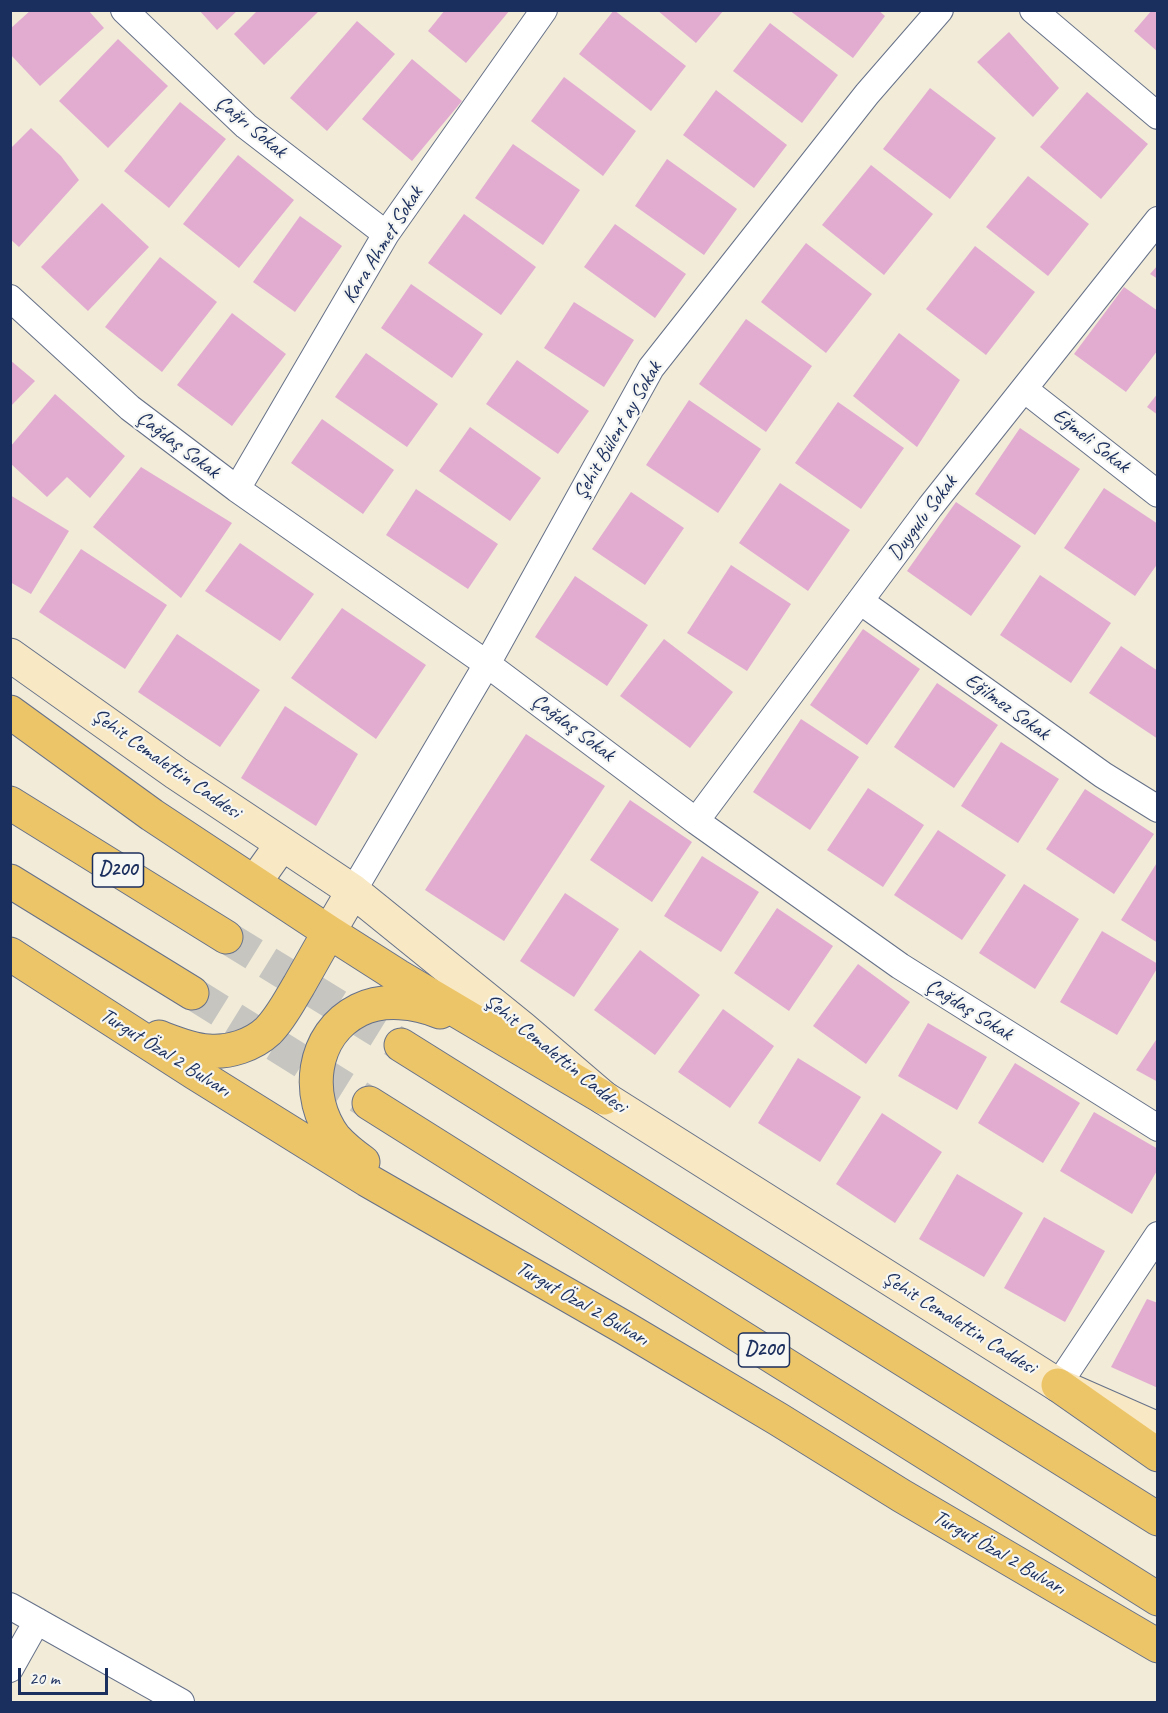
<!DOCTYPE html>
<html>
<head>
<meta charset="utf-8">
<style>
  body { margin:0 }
  #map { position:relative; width:1168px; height:1713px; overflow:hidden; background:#f1ebd8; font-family:Caveat,sans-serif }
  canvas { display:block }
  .frame { position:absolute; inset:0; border:12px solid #1b2f5e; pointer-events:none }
  .scale { position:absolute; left:18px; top:1668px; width:90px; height:27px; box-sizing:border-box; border:3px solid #1b2f5e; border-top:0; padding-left:8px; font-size:18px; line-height:21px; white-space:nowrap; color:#1b2f5e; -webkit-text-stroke:4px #f6f6f2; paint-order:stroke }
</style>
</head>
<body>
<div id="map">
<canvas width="1168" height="1713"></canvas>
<div class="frame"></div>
<div class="scale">20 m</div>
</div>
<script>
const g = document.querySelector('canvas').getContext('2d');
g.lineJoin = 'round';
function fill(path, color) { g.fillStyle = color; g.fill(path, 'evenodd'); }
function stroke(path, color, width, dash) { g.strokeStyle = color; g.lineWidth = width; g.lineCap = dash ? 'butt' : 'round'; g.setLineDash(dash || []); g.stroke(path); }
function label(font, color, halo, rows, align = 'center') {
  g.font = font + ' Caveat,sans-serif'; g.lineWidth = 4.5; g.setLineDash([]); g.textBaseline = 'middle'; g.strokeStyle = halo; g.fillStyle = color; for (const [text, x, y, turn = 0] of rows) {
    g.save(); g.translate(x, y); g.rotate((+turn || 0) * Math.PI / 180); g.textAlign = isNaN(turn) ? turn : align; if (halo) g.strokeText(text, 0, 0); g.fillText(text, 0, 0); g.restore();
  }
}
fill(new Path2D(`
  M31,10H88L104,28L40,86L10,54V29Z
  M199,10H238L217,30Z
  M258,10H320L264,65L234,34Z
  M445,10H510L466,63L428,31Z
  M614,10L686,66L651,111L579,54Z
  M657,10H724L696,43Z
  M789,10H878L885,16L853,58Z
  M1152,10H1158V52L1134,31Z
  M357,21L395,54L327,131L290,98Z
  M770,23L838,75L802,123L733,71Z
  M1009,32L1059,88L1033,117L977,62Z
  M118,39L168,86L108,148L59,101Z
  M412,59L462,101L412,161L362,119Z
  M564,77L636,131L603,176L531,121Z
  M930,88L996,138L950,199L883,149Z
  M716,90L787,145L754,188L683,135Z
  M1087,92L1148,144L1101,199L1040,147Z
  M180,102L226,139L169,208L124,171Z
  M31,128L61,156L79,180L19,247L10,239V149Z
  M513,144L580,190L543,245L475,198Z
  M238,155L294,200L239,268L183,224Z
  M667,159L737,209L704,255L635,206Z
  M871,165L933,214L884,275L822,225Z
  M1028,176L1089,224L1048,276L986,227Z
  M102,203L149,247L88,311L41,267Z
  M464,214L536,267L501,315L428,263Z
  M300,216L342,246L295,312L253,282Z
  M615,224L686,274L655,318L584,267Z
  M806,243L872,294L826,353L761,302Z
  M975,246L1035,292L986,355L926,309Z
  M160,257L217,302L162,372L105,327Z
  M1158,265V279L1150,274Z
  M411,284L483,334L452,378L381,328Z
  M1124,287L1158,311V350L1126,392L1074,354Z
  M574,302L634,340L604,387L544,348Z
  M232,313L286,354L232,426L177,385Z
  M746,319L812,366L766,432L699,384Z
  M899,333L960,380L917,447L853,396Z
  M366,353L438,404L407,447L335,397Z
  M10,360L35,381L10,407Z
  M517,360L589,411L558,454L486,404Z
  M1158,393V415L1147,407Z
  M55,394L125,456L90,498L67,477L47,497L10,463V447Z
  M689,400L761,449L718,513L646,465Z
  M838,402L904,448L861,509L795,463Z
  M322,419L394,470L363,514L291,463Z
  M470,427L541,478L510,521L439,471Z
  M1020,428L1080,469L1035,535L975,494Z
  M141,467L232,523L181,598L93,527Z
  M780,483L850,530L808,591L739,543Z
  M1104,488L1158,524V563L1135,596L1064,548Z
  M416,489L498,544L468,589L386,535Z
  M631,492L684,528L645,585L592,549Z
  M10,495L69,531L31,594L10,582Z
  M956,502L1021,546L971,616L907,571Z
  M240,543L314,594L280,641L205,591Z
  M81,549L167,605L125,669L39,612Z
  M731,565L791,604L747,671L687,633Z
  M1040,575L1111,623L1071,683L1000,635Z
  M575,576L648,625L607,686L535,637Z
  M342,608L426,665L376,739L291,678Z
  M863,629L920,669L867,745L810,705Z
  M177,634L260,690L220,747L138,692Z
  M664,639L733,692L690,748L620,696Z
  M1121,646L1158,671V739L1089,693Z
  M937,683L998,725L954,788L894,747Z
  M285,706L358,754L316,826L241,778Z
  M801,719L859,757L810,830L753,792Z
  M526,734L605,786L504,941L425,890Z
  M1001,742L1059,779L1018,843L961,806Z
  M868,788L924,825L883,887L827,850Z
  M1085,789L1154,834L1114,894L1046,849Z
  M630,800L692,842L652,902L590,860Z
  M938,830L1006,875L962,940L894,895Z
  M702,856L759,892L721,952L664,916Z
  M1158,861V943L1121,920Z
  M1024,884L1079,919L1035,989L979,953Z
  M565,893L619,929L574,997L520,961Z
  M777,908L833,946L789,1011L734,973Z
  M1102,931L1158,964V967L1117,1035L1060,1002Z
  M640,950L700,995L655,1055L594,1010Z
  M858,964L910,1002L866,1064L813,1026Z
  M723,1009L774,1046L730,1108L678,1072Z
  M928,1023L987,1057L957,1110L898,1076Z
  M1158,1037V1082L1136,1070Z
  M798,1058L861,1097L820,1162L758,1123Z
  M1015,1063L1080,1103L1043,1163L978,1123Z
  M1094,1112L1158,1149V1169L1132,1214L1060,1171Z
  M882,1113L942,1152L895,1223L836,1184Z
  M957,1174L1023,1213L984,1277L919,1239Z
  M1044,1217L1105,1251L1065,1322L1004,1288Z
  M1147,1299L1158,1303V1388L1111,1367Z`), '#e2acd1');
stroke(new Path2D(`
  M226,937L401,1045
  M192,993L369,1103`), '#c6c5c0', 33, [33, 16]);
const street = new Path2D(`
  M124,10L246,126L386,234
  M1033,10L1158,116
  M10,298L130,408L237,489L487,664L696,821L900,966L1158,1128
  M1024,389L1158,494
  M237,489L386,234L544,10
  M860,601L1103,775L1158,809
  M696,821L930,507L1158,220
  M353,891L487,664L651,368L867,94L940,10
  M1058,1385L1158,1235
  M10,1606L181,1702
  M10,1669L37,1621`);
const secondary = new Path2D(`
  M10,655L176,773L353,891L521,1027L604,1098L1058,1385L1158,1429
  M255,882L282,844
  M329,932L353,891`);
const highway = new Path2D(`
  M10,712L152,815L329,932L398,976L604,1098
  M10,803L226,937
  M10,881L192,993
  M10,954L195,1073L367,1180L625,1328L778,1419L902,1496L1158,1646
  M159,1037C175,1043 192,1050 208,1051C229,1053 253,1045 268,1031C281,1018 290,1000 299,985C309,967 319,950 329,932
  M401,1045L1158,1519
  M369,1103L1158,1599
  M363,1162C353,1155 343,1147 335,1138C304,1097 311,1034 359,1010C383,998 416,1002 440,1012
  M1058,1385L1158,1455`);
stroke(street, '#667189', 28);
stroke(secondary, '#667189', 35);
stroke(highway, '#667189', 35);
stroke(street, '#fff', 26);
stroke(secondary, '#f8e8c3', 33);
stroke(highway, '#edc569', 33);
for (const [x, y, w] of [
  [118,870,51],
  [764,1350,51]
]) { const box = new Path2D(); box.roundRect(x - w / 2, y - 17, w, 34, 4.5); g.fillStyle = '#f6f6f2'; g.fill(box); stroke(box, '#1b2f5e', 1.5); }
label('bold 20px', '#1b2f5e', null, [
  ["D200",118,870],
  ["D200",764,1350]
]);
label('21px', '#1b2f5e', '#f6f6f2', [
  ["Çağrı Sokak",251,127,40],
  ["Kara Ahmet Sokak",383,245,-58],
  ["Şehit Bülent ay Sokak",618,431,-60],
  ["Eğmeli Sokak",1091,441,38],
  ["Çağdaş Sokak",178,445,37],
  ["Duygulu Sokak",923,518,-53],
  ["Eğilmez Sokak",1007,707,36],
  ["Çağdaş Sokak",573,728,37],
  ["Şehit Cemalettin Caddesi",166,764,35],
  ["Çağdaş Sokak",969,1010,32],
  ["Turgut Özal 2 Bulvarı",165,1053,32],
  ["Şehit Cemalettin Caddesi",555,1054,39],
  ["Turgut Özal 2 Bulvarı",582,1304,30],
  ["Şehit Cemalettin Caddesi",959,1323,32],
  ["Turgut Özal 2 Bulvarı",999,1553,30]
]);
</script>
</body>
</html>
